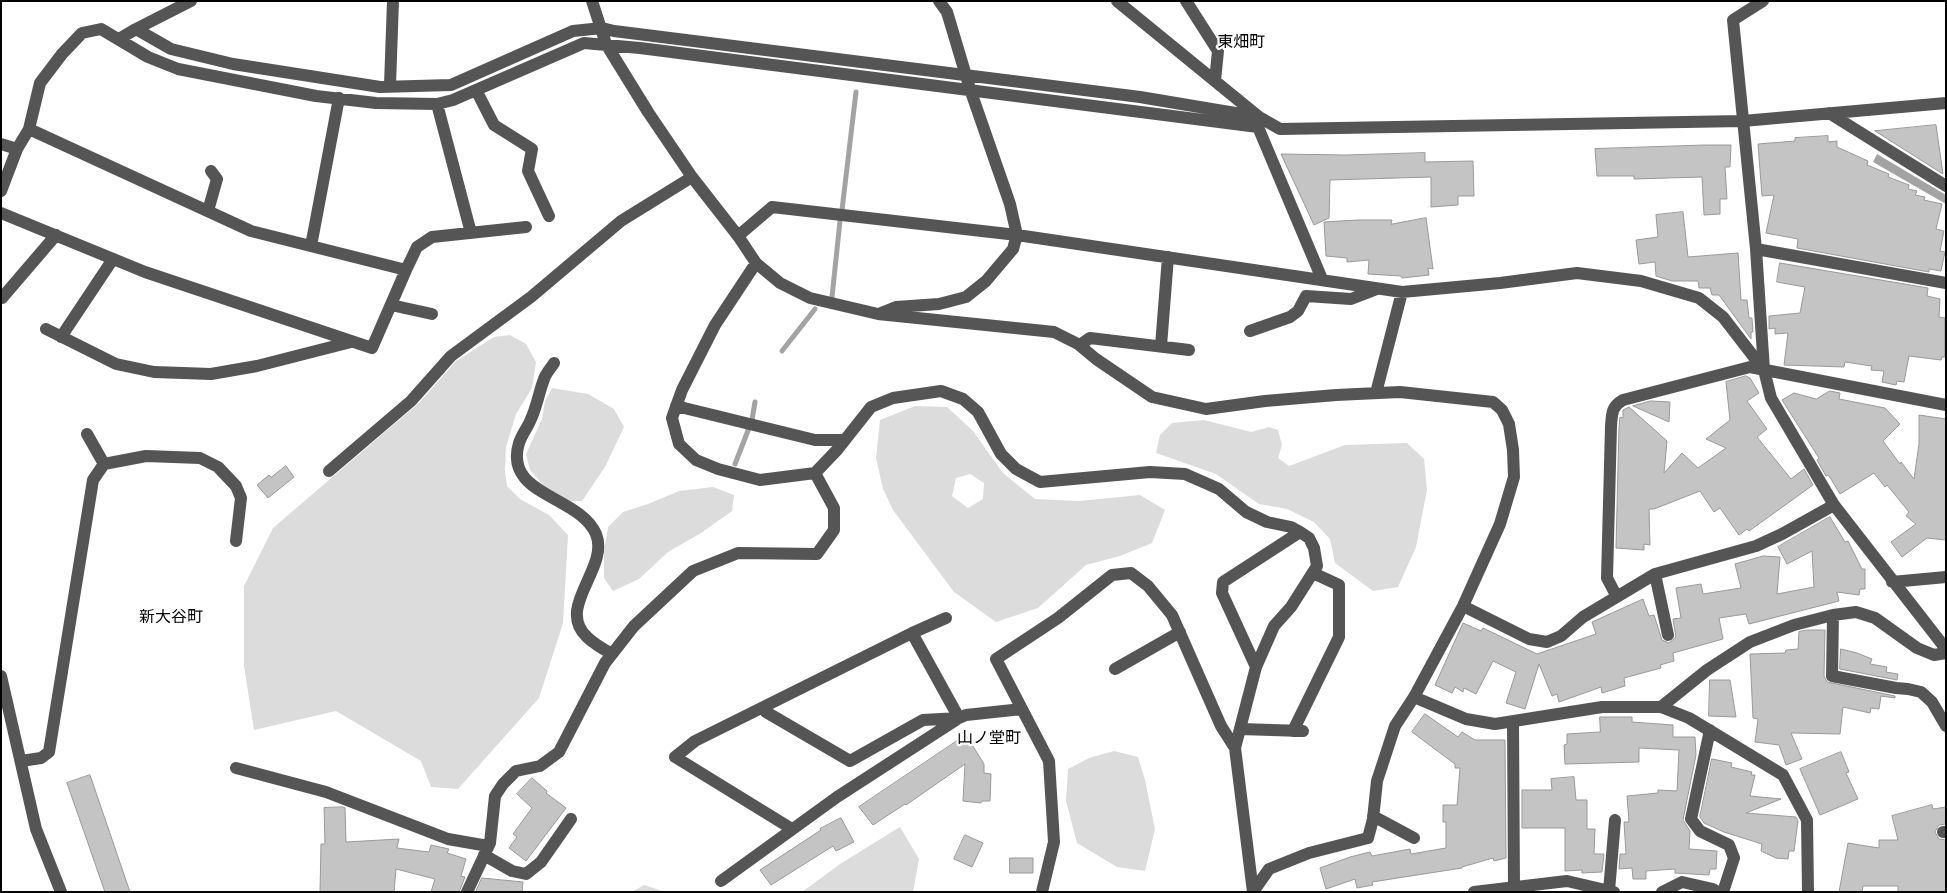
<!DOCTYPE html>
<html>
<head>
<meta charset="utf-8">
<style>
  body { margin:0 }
  #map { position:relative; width:1947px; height:893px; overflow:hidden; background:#fff; font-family:Arial,sans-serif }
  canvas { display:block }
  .frame { position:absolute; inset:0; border:2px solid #000; pointer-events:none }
</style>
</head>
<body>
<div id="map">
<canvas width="1947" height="893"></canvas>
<div class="frame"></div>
</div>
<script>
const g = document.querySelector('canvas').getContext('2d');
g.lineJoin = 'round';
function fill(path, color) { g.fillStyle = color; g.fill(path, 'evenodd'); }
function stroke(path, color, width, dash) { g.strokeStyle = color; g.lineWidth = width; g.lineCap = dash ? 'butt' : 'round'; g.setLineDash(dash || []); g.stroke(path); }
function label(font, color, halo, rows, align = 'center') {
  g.font = font + ' Arial,"Noto Sans JP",sans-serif'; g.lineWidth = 4.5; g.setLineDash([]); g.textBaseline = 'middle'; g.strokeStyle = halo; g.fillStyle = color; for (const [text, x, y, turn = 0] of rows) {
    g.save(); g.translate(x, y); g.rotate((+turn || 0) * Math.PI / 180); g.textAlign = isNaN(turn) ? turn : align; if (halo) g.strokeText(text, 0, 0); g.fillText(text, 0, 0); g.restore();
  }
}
fill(new Path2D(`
  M510,335L526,344L536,362L532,388L516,414L506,447L505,471L507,486L520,499L549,515L568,535L563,623L539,698L458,789L431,787L421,761L336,711L254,730L244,666V586L273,528L420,402L456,361L494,337Z
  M552,388L588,394L614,409L624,427L605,467L582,501H570L547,489L530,470L526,454L542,419L545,401Z
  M915,406L947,407L973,431L1003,473L1035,499L1079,501L1140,495L1165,510L1152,543L1120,556L1086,565L1038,608L996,622L954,592L893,510L883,489L876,458L880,420ZM970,474L984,483L983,499L968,508L952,496L956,478Z
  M1204,420L1251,432L1269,427L1278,430L1282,445L1278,458L1289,466L1345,445L1407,443L1424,459L1427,490L1416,547L1398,587L1373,591L1335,563L1330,539L1314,522L1287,509L1259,504L1216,474L1156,453L1160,435L1172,423Z
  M713,487L734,495L732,511L701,533L668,552L639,579L613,591L604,578V551L608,527L623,512L648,504L679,491Z
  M1114,751L1138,757L1145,780L1155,829L1145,871L1117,867L1077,843L1066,801L1068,769L1089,758Z
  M900,827L919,859L913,892H802L840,864Z
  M644,885L665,892H632Z`), '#dcdcdc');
fill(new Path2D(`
  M1877,154L1946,195V204L1873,162Z`), '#a3a3a3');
stroke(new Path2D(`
  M842,210L856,92
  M832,297L840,221
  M782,351L815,309
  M752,420L755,402
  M735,464L749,428`), '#a3a3a3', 5);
const building = new Path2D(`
  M1936,125L1943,174L1875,131Z
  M1828,136V142L1837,141V147L1868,161L1867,165L1889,174L1888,177L1909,185L1908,189L1917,191L1915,195L1925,197L1924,200L1942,204L1936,229L1944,231L1940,251L1945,252L1941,271L1929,269V272L1797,248L1798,239L1766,233L1774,195L1762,196L1758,144L1795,141V138Z
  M1705,145H1731L1730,167H1725L1727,199H1720V214L1704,215L1702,177L1634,179V176H1597L1595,149Z
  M1425,153V162L1473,161L1474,196H1458V205L1431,207V177L1330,180L1329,218L1314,225L1281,154L1345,155Z
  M1683,212L1688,257L1738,253L1741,300H1747L1749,318H1752L1753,332H1751V339L1719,295H1712L1710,288H1699L1698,281H1672L1656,276L1655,262L1639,264L1636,240L1658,237L1656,215Z
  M1426,218L1433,269L1428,268L1429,275L1402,278L1401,276L1368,274L1369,260L1347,262V258L1326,256L1324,222L1358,220H1392L1391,224Z
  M1780,263L1928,288L1927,296L1940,299L1939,317L1945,318V357H1942L1941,360L1909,356L1904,382L1897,381L1896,385L1882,382L1884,371L1871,370L1872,366L1845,362L1844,367L1784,365L1788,333L1775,334V328L1769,329V316L1800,313L1805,287L1777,282Z
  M1746,376L1750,378L1759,393L1747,401L1767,429L1757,437L1791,479L1804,469L1813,485L1749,531L1747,529L1739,535L1720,508L1714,512L1700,491L1654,509H1649L1650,545L1644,544V550L1616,548L1619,427L1620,417L1623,418V410L1629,407L1667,441L1664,473L1682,453L1698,468L1726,448L1706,439L1730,420L1726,382Z
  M1830,391L1840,393L1839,399L1885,408L1900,424L1883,441L1900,464L1901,462L1914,479L1919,444V415L1946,419V540L1927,538L1902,557L1891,542L1916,524L1906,516L1909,512L1887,485L1885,487L1874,473L1840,494L1831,479L1828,475L1826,476L1817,460L1819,458L1782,400L1794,393L1816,399Z
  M1651,401L1670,402L1669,422L1633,406Z
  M286,466L294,477L268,498L257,485L269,475L271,477Z
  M1830,517L1845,542L1848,541L1862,569H1865V589H1860L1859,595L1837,592L1839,601L1749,624L1746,614L1719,618L1723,639L1673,653L1674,661L1660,665L1661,668L1624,678L1625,686L1602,693L1601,687L1559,702L1557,694L1552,696L1539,664L1525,709L1506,703L1516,672L1493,661L1476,694L1464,688L1463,692L1455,687L1452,693L1435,685L1463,623L1481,631L1483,628L1537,654L1596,634L1592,622L1643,599L1649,616L1654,615L1662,640L1669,643L1676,637L1673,619L1681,618L1676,588L1701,584L1703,594L1741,588L1735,564L1763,556L1780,557L1777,594L1814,587L1812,551L1787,564L1778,547Z
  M1807,630H1825L1824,676L1827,682L1895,696V698L1881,696L1879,709L1871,708L1870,713L1843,707L1840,734L1791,733L1802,759L1786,765L1779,745L1755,742L1758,719L1753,718L1750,654L1785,653L1786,650L1798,649L1799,632Z
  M1841,649L1857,653L1872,659L1870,664L1887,667L1886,672L1898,674L1897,680L1840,669Z
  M1710,680H1730L1736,717L1709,716Z
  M1425,714L1458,737L1462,732L1475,740H1505L1506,858L1494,861L1493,858L1462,867V868L1372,882L1373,885L1357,888L1355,879L1326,889L1320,868L1350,857L1370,852L1372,856L1410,849L1411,854L1446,848V822H1443V805H1457L1460,768H1455V764L1412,732Z
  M1600,717H1632V722L1673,725V737H1695L1696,755L1683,820L1690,831L1689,849L1717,851L1716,869H1710L1709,875L1675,873V869L1646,871V879H1633L1632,868L1619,869L1620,854H1626L1624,822H1629L1627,796L1658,793V790L1677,791L1679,750L1639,748V762L1565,764L1564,745L1567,744V734L1600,732Z
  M966,735L984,764V773L991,774L990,801H982L981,803L963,801L965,764L906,805L905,804L873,825L859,807Z
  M1841,752L1849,772L1846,773L1858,799L1820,815L1800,769Z
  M1712,759L1732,763L1731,767L1752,772L1751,775H1755L1750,796L1781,799L1746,813L1796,817L1798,821L1794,851H1789L1788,859L1776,858L1761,851L1762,844L1724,832L1704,823L1700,817Z
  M90,775L130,892H105L67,783Z
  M1574,777L1576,800H1587V829H1595L1594,854H1604L1602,872L1582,873V870L1565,871V828H1522V790H1552L1551,779Z
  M532,778L547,791L546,793L566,808L526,861L509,848L517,837L513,834L532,808L517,794Z
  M1932,805L1933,809L1946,807V824L1939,825L1935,832L1939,839L1946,840V892H1898V886H1863L1862,892H1839L1848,843L1879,848V840H1898L1892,816Z
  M343,807L345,808L346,842L399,839L397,848L429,852L431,845L449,849L447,853L466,859L461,876L465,877L459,892H431L435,879L396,869L394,892H320L321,844H325L324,808Z
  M841,818L854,842L836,851L833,846L771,885L760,870L821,830L820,829Z
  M965,835L983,843L972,867L954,859Z
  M1010,858H1033V873H1010Z
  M482,878L523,882L522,892H476Z`);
fill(building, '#c4c4c4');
stroke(building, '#999', 1);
stroke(new Path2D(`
  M592,1L606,44L648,112L692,177L738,236L756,263L780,283L810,298L878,314L1054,332L1078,344L1096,359L1152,397L1206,409L1265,401L1336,395L1400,392L1493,402L1502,410L1509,424L1513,450L1514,477L1500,524L1463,606L1414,697L1395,726L1377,781L1373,819L1368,838L1309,853L1269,869L1253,892
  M1117,1L1259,117L1280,129L1743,121L1946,103
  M1186,1L1218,51L1215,81
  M1763,1L1733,20L1756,249L1764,370L1771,398L1834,505L1946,649
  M136,29L171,49L233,64L380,87L451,85L573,31L602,28L614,31L1140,97L1259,117L1258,127L1322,279
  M119,39L136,29L191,1
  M390,85L393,1
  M476,90L494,125L532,149L528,171L549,216
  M437,104L471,233
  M1829,113L1946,186
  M1,144L17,149
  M1,191L17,149L29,129L40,83L62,54L82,33L101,29L148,57L178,69L316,96L376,103L437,104L453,100L584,43L640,48L1258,127
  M208,211L217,179L211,171
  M1,213L145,272L372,348L406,270L251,231L29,129
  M738,236L772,207L1017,235L1402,292L1500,283L1577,273L1641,281L1699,298L1723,317L1764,370
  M311,246L339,98
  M1756,249L1946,283
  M756,263L715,325L682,390L672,418L679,444L696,460L718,469L760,480L815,473L837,450L871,407L893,398L941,391L963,399L978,412L1001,454L1016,469L1040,482L1150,472L1185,474L1219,489L1246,512L1267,522L1291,527L1300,532L1309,538L1314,548L1317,566L1291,607L1274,626L1256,667L1235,748L1253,892
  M406,270L417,247L432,237L526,227
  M2,298L56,235
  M391,305L432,314
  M881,313L896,307L939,304L966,297L986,281L1013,249L1017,235L1010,204L970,89L947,12L939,1
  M46,329L116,364L154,372L211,374L257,366L351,342
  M1250,331L1290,317L1298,311L1306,296L1351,299L1377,289
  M61,337L113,259
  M1080,345L1090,338L1189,350
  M1161,346L1168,257
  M554,363C551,368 546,373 544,379C539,392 537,406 531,419C528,427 522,434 519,443C503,496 579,495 596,534C610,568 555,607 587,637C594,644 603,649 612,654
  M1376,393L1402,292
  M676,406L815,440H845
  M87,434L104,464
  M329,471L411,401L451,356L531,297L621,221L692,177
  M1655,574L1668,635
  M1892,582L1946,577
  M1617,597L1607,578L1611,427C1612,414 1611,407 1623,400L1750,367L1946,405
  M1463,606L1529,639L1547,642L1561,636L1583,617L1655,574L1756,546L1782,534L1834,505
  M1833,615L1832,676L1896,688L1908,689L1921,692L1932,702L1946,726
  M1256,667L1222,593L1223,582L1300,532
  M1115,669L1180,632
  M1,676L36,829L61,892
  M1414,697L1466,719L1495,724L1602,707H1661L1689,718L1783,775L1807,820L1808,892
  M1661,707L1707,670L1750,642L1794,625L1833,615L1856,612L1875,618L1917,648L1934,655L1946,653
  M766,712L850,761L923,720L959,718L912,633
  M1513,722L1514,887
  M1240,729L1303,731
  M1710,730L1691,819L1700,831L1729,845L1734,858L1723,892
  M1293,731L1339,637V585L1313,573
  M21,761L41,758L49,752L93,480L104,464L146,456L200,458L218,467L236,486L241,498L236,541
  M236,768L326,792L448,839L488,846
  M1373,816L1414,838
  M792,829L675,757L695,741L912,633L946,618
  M1943,832H1946
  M484,855L512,871L526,874L541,862L571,819
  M721,881L837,797L959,718L966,715L1022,709
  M1609,891L1615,820
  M467,892L490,843L495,796L503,784L516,771L540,766L559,752L605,663L634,626L693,571L738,553L817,554L834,530V508L815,473
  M1042,892L1054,842L1049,761L996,659L1058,618L1112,575L1131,573L1148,586L1172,615L1221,726L1235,748
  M1474,892L1567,881L1614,892
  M1662,892L1682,882L1713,889L1717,892`), '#555', 12);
label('16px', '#000', '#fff', [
  ["東畑町",1241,43],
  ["新大谷町",171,618],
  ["山ノ堂町",989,739]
]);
</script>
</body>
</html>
